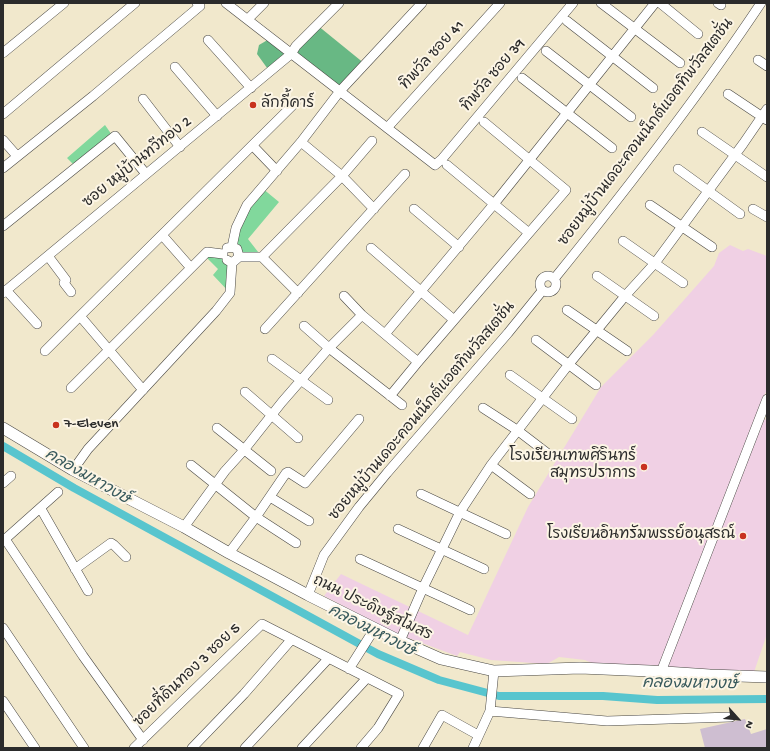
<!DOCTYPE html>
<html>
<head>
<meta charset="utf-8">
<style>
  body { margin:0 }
  #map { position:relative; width:770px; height:751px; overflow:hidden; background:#f1e8cc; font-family:"Gochi Hand",sans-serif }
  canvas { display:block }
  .frame { position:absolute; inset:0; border:4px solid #2b2b2b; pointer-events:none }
  .north { position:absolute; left:718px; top:699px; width:40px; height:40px; -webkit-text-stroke:3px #fcf5e5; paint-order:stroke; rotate:117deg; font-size:11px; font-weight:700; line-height:16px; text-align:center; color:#2b2b2b }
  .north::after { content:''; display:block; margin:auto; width:14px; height:18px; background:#2b2b2b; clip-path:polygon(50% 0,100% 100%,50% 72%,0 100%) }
</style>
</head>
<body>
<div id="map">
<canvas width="770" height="751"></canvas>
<div class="frame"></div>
<div class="north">N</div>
</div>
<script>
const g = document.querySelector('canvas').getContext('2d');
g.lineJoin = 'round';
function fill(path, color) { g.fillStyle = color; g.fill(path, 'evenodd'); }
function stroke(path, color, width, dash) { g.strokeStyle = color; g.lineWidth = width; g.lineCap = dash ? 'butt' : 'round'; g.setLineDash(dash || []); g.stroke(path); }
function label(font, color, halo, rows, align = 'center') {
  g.font = font + ' "Gochi Hand","Playpen Sans Thai",sans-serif'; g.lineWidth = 4; g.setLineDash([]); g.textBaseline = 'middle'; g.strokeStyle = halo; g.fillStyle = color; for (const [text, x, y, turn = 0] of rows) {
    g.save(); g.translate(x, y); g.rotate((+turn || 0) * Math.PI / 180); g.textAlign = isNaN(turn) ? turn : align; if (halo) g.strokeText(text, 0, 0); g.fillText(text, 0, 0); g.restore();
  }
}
fill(new Path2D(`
  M730,245L743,251L748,249L767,256V389L659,666L594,664L585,660L559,657L547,664L491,660L460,652L457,656L395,633L324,596L341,574L468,635L528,507L601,387L653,335L714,266L719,253Z
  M764,419L767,420V634L754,672L667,667Z`), '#f0d0e4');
fill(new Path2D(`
  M745,719L751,734L767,729V748H705L700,729Z`), '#cebed1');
fill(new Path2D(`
  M105,125L112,135L74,165L67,158Z
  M262,188L279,202L248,239L262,257H239L237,249L236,228Z
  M223,254L232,263L230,293L213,275L218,269L204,255Z`), '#81d89c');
fill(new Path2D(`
  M317,25L365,64L340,91L291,54L270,72L257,54L259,45L271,38L291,54Z`), '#68b884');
stroke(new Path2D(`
  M3,446L74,488L378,654L439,680L499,696H603L657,700L767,699`), '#58c5ce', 8);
const minor = new Path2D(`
  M226,3L435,165L442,159L573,3
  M601,3L680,63
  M660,3L698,34
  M718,3L721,5
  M248,19L264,3
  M567,21L653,88
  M208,40L251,88
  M546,51L631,117
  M3,53L64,3
  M758,60L767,66
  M175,67L217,116
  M522,78L612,148
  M728,94L767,120
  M143,99L180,147
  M3,114L135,3
  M387,128L500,3
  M702,132L767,177
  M3,140L17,156
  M301,142L342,176L374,209
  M253,146L277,171
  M447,165L529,233
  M3,168L93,96L200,6L197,3
  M678,169L740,214
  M650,205L712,247
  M414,209L459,247
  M753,209L767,217
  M3,226L115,136L146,174
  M162,235L191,268
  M623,241L683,283
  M232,247L236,228L247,205L301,142L340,91L422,3
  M227,248L232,247L237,249L239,257
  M371,248L454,320
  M48,256L66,280L64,283L71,292
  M262,257L342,176L372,141
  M227,260L232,263L239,257H262L298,293
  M540 284a8 8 0 1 1 16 0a8 8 0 1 1-16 0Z
  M597,276L654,316
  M554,279C627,189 697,99 761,3
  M6,290L37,324
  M3,293L291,54L296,46L339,3
  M344,296L362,315L418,362
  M567,310L627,351
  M80,316L143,390
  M304,326L329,348L402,405
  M265,329L405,174
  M385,334L494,204L655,3
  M536,340L596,385
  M45,351L80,316L296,102
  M272,359L328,400
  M510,375L572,419
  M71,388L207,252L223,254
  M245,392L298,438
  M390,396L418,362L566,190L484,122
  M483,408L517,430L551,456
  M217,428L271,471
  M191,465L256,517L296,543
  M491,465L530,494
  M73,470L88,449L216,311L230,293L232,263
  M3,483L11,476
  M421,494L506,534
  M270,497L309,521
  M41,509L88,591
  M184,527L225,471L244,450L282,402L329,348L362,315
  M398,529L484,569
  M5,539L83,656L143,740
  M3,541L58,492
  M229,553L256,517L286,473L288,472L305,483L359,419
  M360,559L470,610
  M75,569L111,543L114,545L126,557
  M308,595L324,555L359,507L387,473L508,333L542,291
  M3,628L84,748
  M400,641L423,588L460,512L491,465L569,364L625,296L655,263L743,144L767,109
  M349,669L375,628
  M661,672L767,399
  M3,701L35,748
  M490,711L607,721L731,717
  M134,748L262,624L399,694L378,728L361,748
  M192,748L244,694L291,640
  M245,748L328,659
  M302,748L367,678
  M423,748L442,715L478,735
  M473,748L490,711L494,671`);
const tertiary = new Path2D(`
  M3,428L73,470L184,527L229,553L308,595L400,641L441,659L494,671L580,668L650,671L710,675L767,677`);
stroke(minor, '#494743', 10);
stroke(tertiary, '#494743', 12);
stroke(minor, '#fff', 9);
stroke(tertiary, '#fff', 11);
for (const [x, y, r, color] of [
  [253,105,4,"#c8321e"],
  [56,425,4,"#c8321e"],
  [644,467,4,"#c8321e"],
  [743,536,4,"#c8321e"]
]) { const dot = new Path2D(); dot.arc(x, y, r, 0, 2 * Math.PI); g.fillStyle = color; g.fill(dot); stroke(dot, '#fcf5e5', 1.5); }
label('15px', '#2b2b2b', '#fcf5e5', [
  ["ทิพวัล ซอย 41",433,56,-48],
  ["ทิพวัล ซอย 39",494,76,-50],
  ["ซอยหมู่บ้านเดอะคอนเน็กต์แอตทิพวัลสเตชั่น",647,133,-53],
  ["ซอย หมู่บ้านทวีทอง 2",138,163,-39],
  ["ซอยหมู่บ้านเดอะคอนเน็กต์แอตทิพวัลสเตชั่น",423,412,-50],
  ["ถนน ประดิษฐ์สโมสร",372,609,26],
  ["ซอยที่ดินทอง 3 ซอย 5",188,676,-44]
]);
label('15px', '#2b2b2b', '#fcf5e5', [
  ["ลักกี้คาร์",261,105],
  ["7-Eleven",64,425],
  ["โรงเรียนเทพศิรินทร์",636,458,"right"],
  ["สมุทรปราการ",636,475,"right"],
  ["โรงเรียนอินทรัมพรรย์อนุสรณ์",735,536,"right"]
], 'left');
label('italic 16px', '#38595c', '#fcf5e5', [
  ["คลองมหาวงษ์",87,478,30],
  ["คลองมหาวงษ์",371,632,27],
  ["คลองมหาวงษ์",690,685,1]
]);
</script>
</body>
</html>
